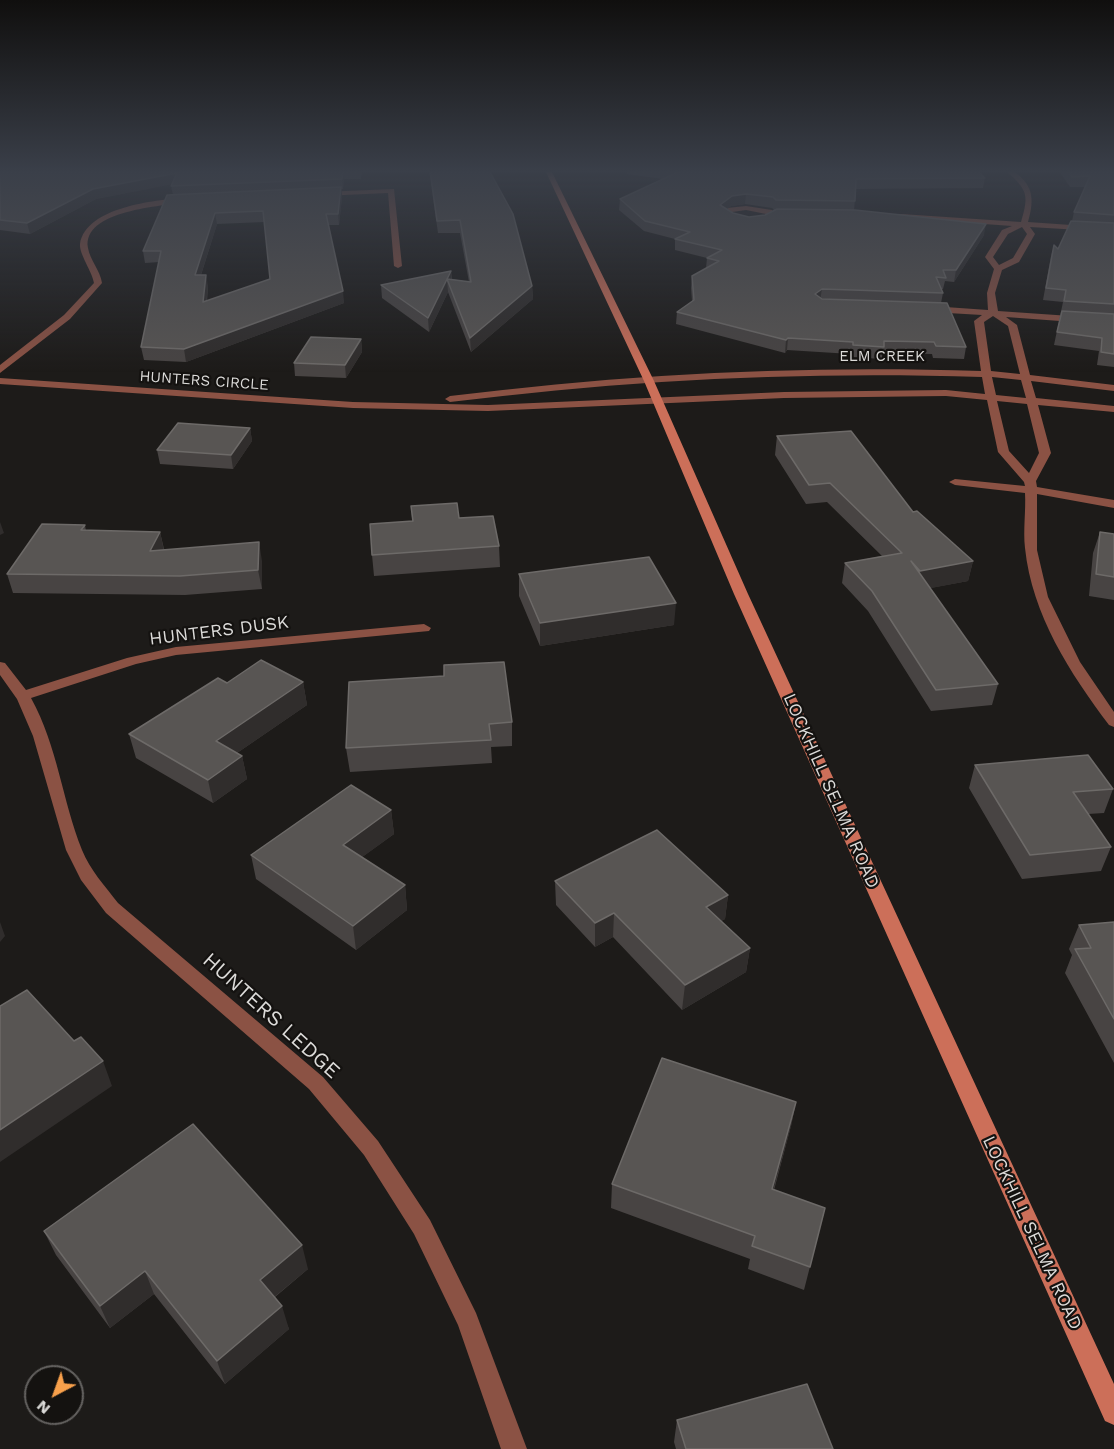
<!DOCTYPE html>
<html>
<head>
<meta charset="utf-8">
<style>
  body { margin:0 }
  #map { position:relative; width:1114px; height:1449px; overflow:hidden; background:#1d1b19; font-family:"Work Sans",sans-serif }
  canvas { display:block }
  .north { position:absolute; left:24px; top:1365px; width:60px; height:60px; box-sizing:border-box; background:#141210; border:2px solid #646260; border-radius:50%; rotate:221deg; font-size:16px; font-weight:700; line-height:24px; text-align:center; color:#dcdbd9 }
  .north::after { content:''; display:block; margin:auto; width:21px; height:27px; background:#f8a04b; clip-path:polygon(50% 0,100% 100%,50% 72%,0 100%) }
</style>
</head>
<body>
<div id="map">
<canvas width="1114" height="1449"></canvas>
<div class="north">N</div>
</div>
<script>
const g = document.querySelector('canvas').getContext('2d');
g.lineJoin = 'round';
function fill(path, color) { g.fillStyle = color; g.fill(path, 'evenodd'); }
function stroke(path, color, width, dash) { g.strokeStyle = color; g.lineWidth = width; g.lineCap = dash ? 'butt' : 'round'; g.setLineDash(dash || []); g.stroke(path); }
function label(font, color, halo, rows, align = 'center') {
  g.font = font + ' "Work Sans",sans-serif'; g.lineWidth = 4.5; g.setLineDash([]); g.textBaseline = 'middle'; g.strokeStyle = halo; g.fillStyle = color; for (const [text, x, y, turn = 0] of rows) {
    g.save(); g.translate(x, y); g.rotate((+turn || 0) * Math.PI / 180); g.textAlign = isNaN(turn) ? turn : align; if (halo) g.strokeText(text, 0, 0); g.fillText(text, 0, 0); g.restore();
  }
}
fill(new Path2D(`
  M1005,170H1012C1033,184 1035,198 1028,222L1114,228V232L1030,227L1035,234L1019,262L1002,270L995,293L998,311L1114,319V325L1006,317L1017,325L1030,375L1114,385V391L1031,381L1036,398L1114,406V412L1038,405L1051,453L1036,481L1037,487L1114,500V508L1037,494V550L1048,597L1080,662L1114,712V727L1109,725C1070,673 1032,615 1025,548C1023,530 1026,511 1025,493L955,485L949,482L955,479L1025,486L1024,482L998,452L987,400L946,396L784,398L488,411L353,408L0,384V378L353,402L488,405L784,392L946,390L985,394L982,377C803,371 627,380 450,402L445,399L450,396C627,374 803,365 981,371L974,321L982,315L931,312L927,309L931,306L988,310L987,293L994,269L985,257L1002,230L1012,226L901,218L897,216L901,214L1021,222C1030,193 1026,189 1005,170ZM1022,227L1027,234L1013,258L999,265L993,257L1008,234ZM993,316L1008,326L1020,374L991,371L984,322ZM992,377L1021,380L1026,398L996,395ZM997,401L1027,404L1039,453L1029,473L1009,451Z
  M394,189L402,266L398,268L394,266L388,193L322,196L318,194L322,192Z
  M184,198L187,202C163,206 82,210 88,248C90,260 100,270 102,283L70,319L0,373V365L64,315L94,283C92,271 79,254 80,244C86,207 155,200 184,198Z
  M746,206L772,210L775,218C760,229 735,227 721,215L727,208ZM746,210L766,214L767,217L748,220L730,215L732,212Z
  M424,624L431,628L429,631L176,655L136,664L31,698C58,747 62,800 82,850C90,870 105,886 118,903L323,1077L378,1141L430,1220L476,1313L527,1449H501L458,1325L414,1234L364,1155L309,1089L106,913L81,880L66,850L33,736L17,699L0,675V662L5,663L26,690L127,658L176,647Z`), '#8b5244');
fill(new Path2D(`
  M545,170H551L654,381L748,594L1114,1384V1425L1105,1421L734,594L644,381Z`), '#cc6f59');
fill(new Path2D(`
  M0,170H362L361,179H344L343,189H341L342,197L339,225H329L344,303L186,362L144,360L141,347L159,262L145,263L143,251L173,195L171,186L172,184L96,199L30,234L0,230ZM264,222L270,279L207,301L208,286L201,275L217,224Z
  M429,170H489L532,286L533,299L471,352L448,292L429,332L382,298L381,285L451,271L452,279L469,282L460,233H438Z
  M620,170H977L985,178L983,188L856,189L854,210L984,235L954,282L945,281L943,289H941L943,293L941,303L966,347L964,359L933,358L932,354L883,353L882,359L851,357V354L787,350L785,353L676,324L677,312L692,301L691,288L692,276L706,268L707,258L675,250V239L644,231L619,210L620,199L662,179L627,174V171ZM745,204L772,208L774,210L765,215L749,217L733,213L727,209L731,206Z
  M1042,170H1114V367L1097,365L1099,351L1054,345L1063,302L1043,300L1051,256L1054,245L1058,249L1072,221L1074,212L1085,187H1070L1059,171L1047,172Z
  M361,339L362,352L346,378L295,376L294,363Z
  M250,428L252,441L233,469L160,464L157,450Z
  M777,436L913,512L973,561L968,581L930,588L998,684L992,705L931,711L868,611L842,583L845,563L882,556L827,502L806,504L775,455Z
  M411,506L459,518L499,546L500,567L374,576L372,555L412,521Z
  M85,525L86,531L160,532L164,549L262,561V589L185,595L13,593L7,574Z
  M1100,532L1114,534V600L1089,596L1093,553Z
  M519,574L674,625L540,646L519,596Z
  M303,682L307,705L237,753L242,756L247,779L213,803L136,758L129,734L227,683Z
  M349,682L512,722V746L491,747L492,763L350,772L346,748Z
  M975,765L1113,789L1104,813L1088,814L1111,847L1101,871L1022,879L969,788Z
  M391,810L394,834L362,857L405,885L407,910L356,950L256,879L251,855Z
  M555,881L728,895L725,919L721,921L750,948L746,972L682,1010L613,937L595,947L556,905Z
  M1114,922V1063L1065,973L1072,955L1069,949L1079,925Z
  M796,1102L791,1126L774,1190L825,1208L804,1290L748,1269L750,1259L611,1208L612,1184Z
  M44,1231L308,1269L275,1297L289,1329L225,1384L154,1294L110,1328L56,1255Z
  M677,1420L833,1449H676L674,1442Z`), '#484443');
fill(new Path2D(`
  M343,170L344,179L343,189L342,179Z
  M1048,170H1060L1059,171L1047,172Z
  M177,173L179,183L96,199L30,234L27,223L93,189Z
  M341,187L342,197L339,225L338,214Z
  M746,194L745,204L731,206L719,215L720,205L732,196Z
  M215,213L217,224L197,287L195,275Z
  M986,224L984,235L954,282L956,270Z
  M451,271L452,284L447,279Z
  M206,275L208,286L205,314L203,302Z
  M447,279L448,292L429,332L428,318Z
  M532,286L533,299L471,352L470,338Z
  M822,289L820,301L815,294Z
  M343,291L344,303L186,362L184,349Z
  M788,338L787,350L785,353L786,340Z
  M361,339L362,352L346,378L345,365Z
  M250,428L252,441L233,469L231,455Z
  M0,522L4,533L0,535Z
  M160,532L164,551H150Z
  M259,542L262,561V589L258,570Z
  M973,561L968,581L916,591L920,571Z
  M676,603L674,625L540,646V623Z
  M303,682L307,705L221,764L216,741Z
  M242,756L247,779L213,803L208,780Z
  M391,810L394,834L346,869L343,845Z
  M405,885L407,910L356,950L353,926Z
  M728,895L725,919L704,931L706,907Z
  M614,913L613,937L595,947V923Z
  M0,922L5,936L0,942Z
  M750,948L746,972L682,1010L685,985Z
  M103,1061L112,1086L0,1162V1130Z
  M796,1102L791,1126L767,1213L772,1189Z
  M302,1245L308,1269L267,1303L260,1280Z
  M145,1271L154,1294L110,1328L100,1306Z
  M282,1306L289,1329L225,1384L217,1361Z`), '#302d2c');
const building = new Path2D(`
  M0,170H343L342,179L171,186L177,173L93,189L27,223L0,220Z
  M430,170H489L513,214L532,286L470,338L447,279L471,282L460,220L437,221Z
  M662,170H977L985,178L856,179L855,201L776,200L773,197L746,194L732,196L720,205L733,213L749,217L765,215L777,209L855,210L986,224L956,270H943L946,278L936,277L943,293L822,289L815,294L822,299L947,303L966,347L936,346L934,342L884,341V347L853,345V342L788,338L786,340L677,312L694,300L692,276L719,261L707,258L722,250L675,239L690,232L645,221L620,199L678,172Z
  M1067,170H1114V215L1074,212L1090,176L1072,177Z
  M341,187L338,214H326L343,291L184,349L141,347L161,251H143L167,195ZM263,211L270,279L203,302L206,275H195L215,213Z
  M1071,221L1114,223V304L1064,301L1066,290L1046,288L1054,245L1058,249Z
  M451,271L428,318L381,285Z
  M1062,311L1114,314V354L1101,352L1102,338L1057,332Z
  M311,337L361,339L345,365L294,363Z
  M178,423L250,428L231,455L157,450Z
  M851,431L913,512L917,511L973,561L920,571L911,561L998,684L936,690L872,591L845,563L902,553L830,483L809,485L777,436Z
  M457,503L459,518L493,516L499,546L372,555L370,524L413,521L411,506Z
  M42,524L85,525L81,530L160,532L150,551L259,542L258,570L180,576L7,574Z
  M1100,532L1114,534V577L1096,574Z
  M649,557L676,603L540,623L519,574Z
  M261,660L303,682L216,741L242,756L208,780L129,734L218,678L227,683Z
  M504,662L512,722L489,724L491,740L346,748L349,682L444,676V665Z
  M1088,755L1113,789L1073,792L1111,847L1030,855L975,765Z
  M351,785L391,810L343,845L405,885L353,926L251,855Z
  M657,830L728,895L706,907L750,948L685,985L614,913L595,923L555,881Z
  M1114,922V1019L1075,949L1091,948L1079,925Z
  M27,990L74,1041L81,1037L103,1061L0,1130V1006Z
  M662,1058L796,1102L772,1189L825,1208L810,1267L752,1246L755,1236L612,1184Z
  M193,1124L302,1245L260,1280L282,1306L217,1361L145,1271L100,1306L44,1231Z
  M807,1384L833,1449H686L677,1420Z`);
fill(building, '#585553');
stroke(building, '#6d6a68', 1.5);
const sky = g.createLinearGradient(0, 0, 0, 372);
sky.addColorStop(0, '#100f0e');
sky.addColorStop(0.46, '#3a3f49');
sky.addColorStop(1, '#3a3f4900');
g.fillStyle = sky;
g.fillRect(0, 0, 1114, 372);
label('15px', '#dcdbd9', '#141210', [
  ["ELM CREEK",882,357],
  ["HUNTERS CIRCLE",204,381,4]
]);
label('18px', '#dcdbd9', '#141210', [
  ["HUNTERS DUSK",219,631,-7],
  ["LOCKHILL SELMA ROAD",831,791,66],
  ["LOCKHILL SELMA ROAD",1032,1233,65]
]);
label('21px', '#dcdbd9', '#141210', [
  ["HUNTERS LEDGE",271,1016,42]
]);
</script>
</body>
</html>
